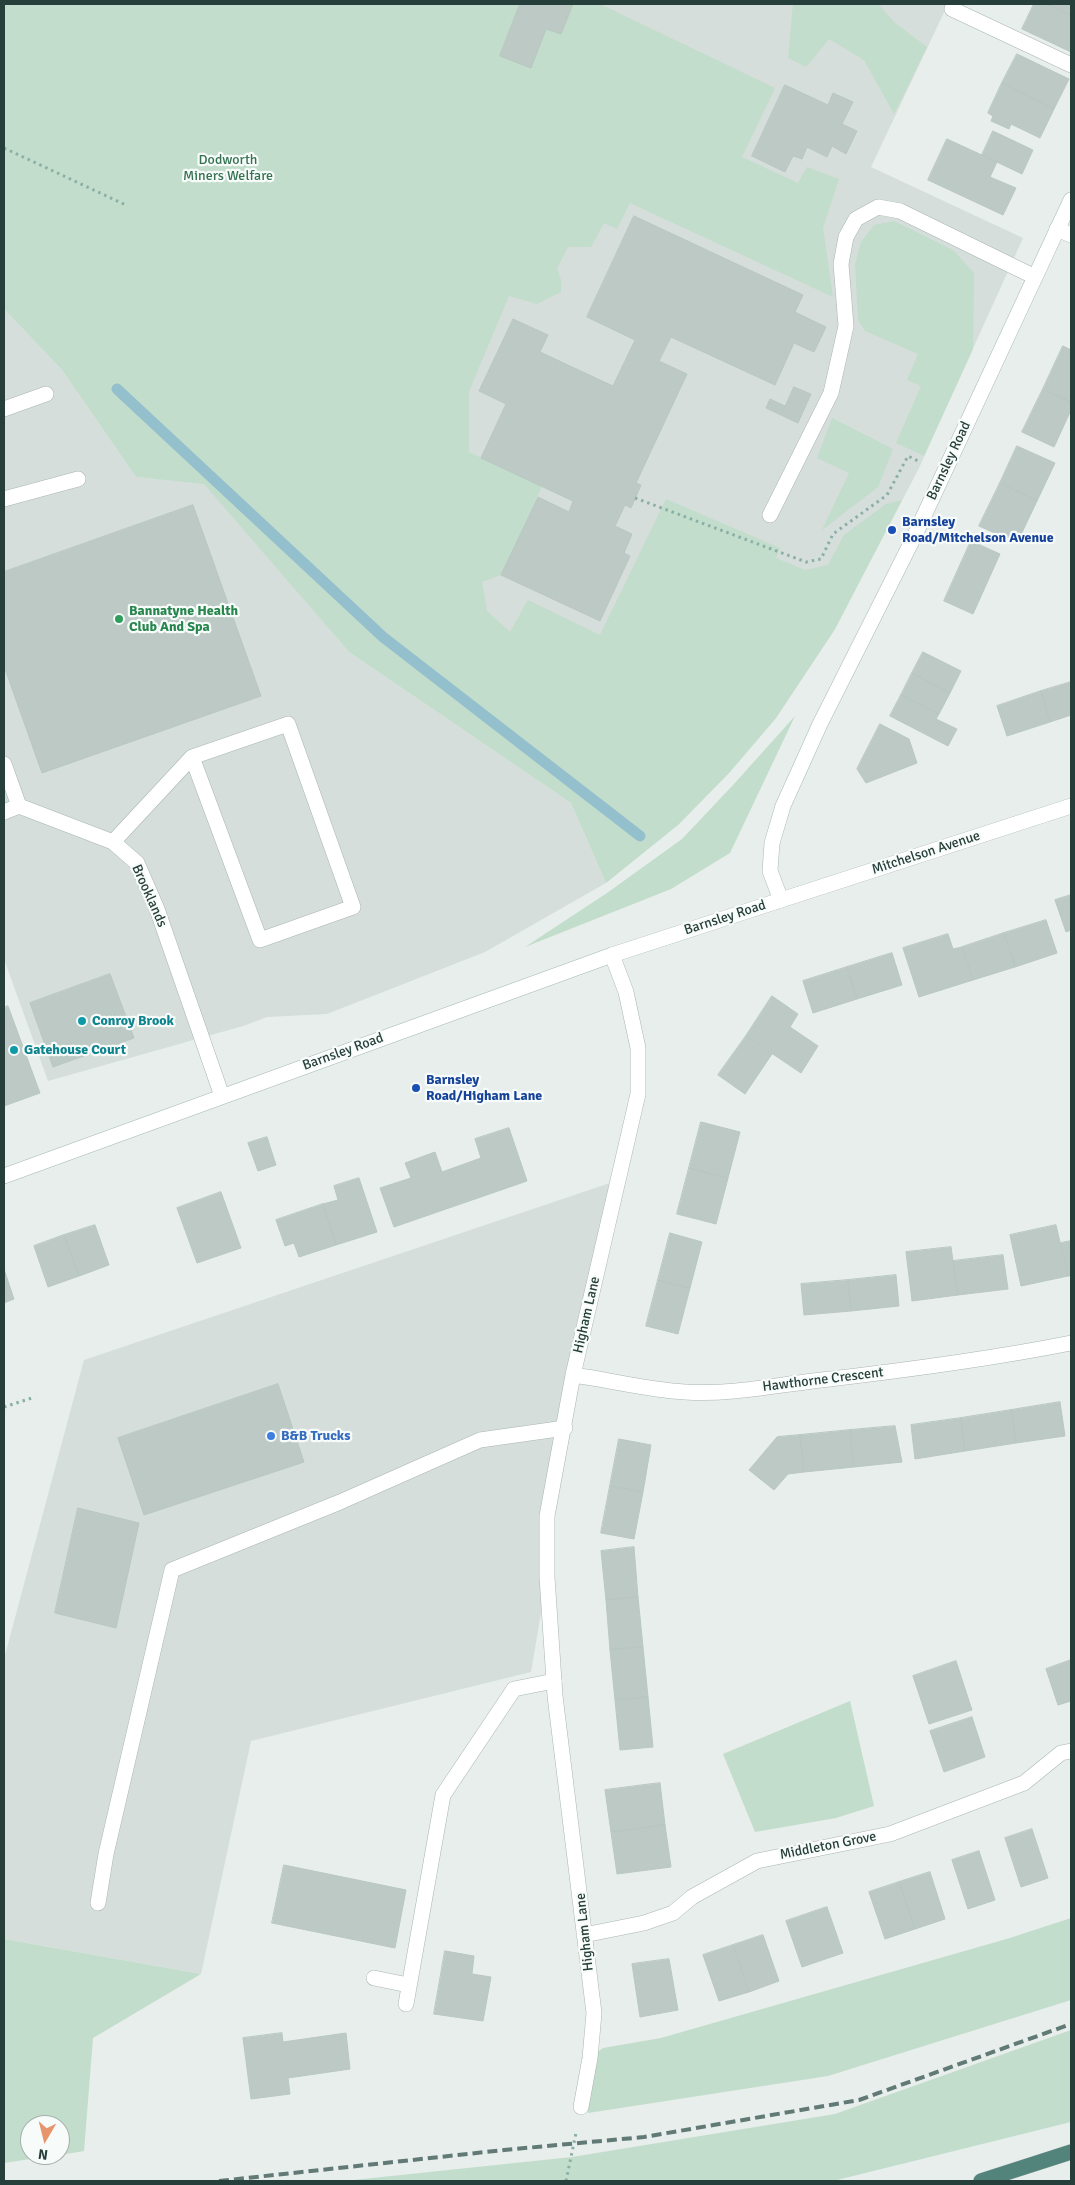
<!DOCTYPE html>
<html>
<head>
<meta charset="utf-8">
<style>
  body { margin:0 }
  #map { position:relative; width:1075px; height:2185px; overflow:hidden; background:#e7eeeb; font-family:Signika,sans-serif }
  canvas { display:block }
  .frame { position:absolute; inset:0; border:5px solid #273f3a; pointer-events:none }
  .north { position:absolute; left:20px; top:2115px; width:50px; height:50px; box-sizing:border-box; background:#f7fbf9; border:1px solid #a4b0ad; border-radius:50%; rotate:188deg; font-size:14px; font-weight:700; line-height:20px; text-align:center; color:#273f3a }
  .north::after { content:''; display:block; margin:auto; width:18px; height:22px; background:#e6956d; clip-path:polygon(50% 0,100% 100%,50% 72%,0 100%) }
</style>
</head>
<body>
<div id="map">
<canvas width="1075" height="2185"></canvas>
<div class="frame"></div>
<div class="north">N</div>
</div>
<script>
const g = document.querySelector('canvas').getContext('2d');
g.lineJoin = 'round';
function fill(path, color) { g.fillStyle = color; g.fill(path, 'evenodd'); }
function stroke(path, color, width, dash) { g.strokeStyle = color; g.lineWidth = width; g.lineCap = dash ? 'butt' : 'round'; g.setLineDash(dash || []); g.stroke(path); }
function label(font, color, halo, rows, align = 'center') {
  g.font = font + ' Signika,sans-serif'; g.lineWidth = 4.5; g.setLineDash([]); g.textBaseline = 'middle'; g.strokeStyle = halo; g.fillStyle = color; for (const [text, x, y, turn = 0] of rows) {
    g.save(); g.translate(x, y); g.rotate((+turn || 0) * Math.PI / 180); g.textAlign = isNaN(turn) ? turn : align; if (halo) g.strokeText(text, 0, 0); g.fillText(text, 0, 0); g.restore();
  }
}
fill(new Path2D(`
  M576,4H948L871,167L1023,238L919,468L835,629L776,718L729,773L678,825L366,556Z
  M4,309L62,370L136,477L204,483L349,652L571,803L606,883L485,952L327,1014L267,1017L243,1026L48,1081L4,959Z
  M619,1180L547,1528V1577L531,1672L251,1741L201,1974L4,1939V1659L84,1360Z`), '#d5deda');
fill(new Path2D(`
  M4,4H600L775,88L742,157L798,183L807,167L839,179L823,228L833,297L630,203L617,229L604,223L591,247H568L557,268L561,280V292L537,304L509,296L469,391V452L542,486L501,575L482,582L487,611L510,632L528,600L600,635L666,499L780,548L776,558L805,570L828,565L844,535L886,504L902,500L835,629L776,718L729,773L678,825L606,883L571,803L349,652L204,484L136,477L62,370L4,309Z
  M793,4H878L895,23L927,47L894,114L864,60L829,39L806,67L788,58Z
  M894,221L953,250L974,273L973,349L924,456L896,443L921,386L907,380L918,354L865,331L858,320L855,264L861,242L874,225Z
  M832,418L893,449L878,487L822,530L849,473L817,458Z
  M795,716L730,853L671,889L525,947L607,893L682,839L734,784Z
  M850,1701L874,1806L836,1818L755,1832L723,1754Z
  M1071,1918V2000L828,2076L588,2113L590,2058L603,2048L661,2038L1010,1938Z
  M4,1939L201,1974L93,2038L84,2151L60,2155V2125H30V2155H57L4,2163Z
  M1071,2030V2122L833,2181H344L572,2157L835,2114Z`), '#c2ddcb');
stroke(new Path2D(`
  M117,389L383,637L640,836`), '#94c0cd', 11);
const building = new Path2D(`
  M520,4H573L561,34L546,29L531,68L500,56Z
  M1034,4H1047L1071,15V52L1022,29Z
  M1047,4H1071V15Z
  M1017,54L1069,79L1054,109L1002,83Z
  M1002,83L1054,109L1040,138L1011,124L1009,129L991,121L993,116L988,113Z
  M785,85L828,105L833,93L853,102L842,124L857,131L846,154L832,146L827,157L807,147L802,159L793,156L785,172L752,156Z
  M993,131L1033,150L1022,174L982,155Z
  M947,139L997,162L990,177L1016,188L1003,215L928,180Z
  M634,216L803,295L795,312L826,327L814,352L794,343L775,385L671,337L659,361L687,374L636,483L641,485L631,508L625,505L615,526L632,534L624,553L630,556L600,621L501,575L538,497L569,512L573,501L481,458L506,404L479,391L513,319L548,335L540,352L613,386L635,340L587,317Z
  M1063,346L1071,350V402L1043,389Z
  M794,387L811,394L798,423L766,408L770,399L785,406Z
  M1043,389L1071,402V410L1054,447L1022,432Z
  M1017,446L1055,463L1037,501L1000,483Z
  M1000,483L1037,501L1017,543L979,526Z
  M193,505L261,696L42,773L4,666V572Z
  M971,541L1000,554L973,614L944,601Z
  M923,652L961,671L950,693L912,673Z
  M912,673L950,693L939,714L901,695Z
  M1071,682V715L1050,722L1041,691Z
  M1041,691L1050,722L1007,736L997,706Z
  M901,695L939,714L936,719L957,729L948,746L890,716Z
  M880,724L909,739L917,763L866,783L857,769Z
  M1071,895V930L1066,932L1055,900Z
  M1046,920L1057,953L1015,967L1004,933Z
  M1004,933L1015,967L973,980L962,947Z
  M948,934L953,949L962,947L973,980L919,997L903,948Z
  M892,953L902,985L857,999L847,967Z
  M847,967L857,999L813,1013L803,981Z
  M110,974L134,1038L53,1067L30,1003Z
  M772,996L798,1014L790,1027L818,1046L801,1073L746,1036Z
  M8,1006L40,1093L4,1106V1008Z
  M746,1036L772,1054L745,1094L718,1075Z
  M701,1122L740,1132L728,1178L689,1168Z
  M509,1128L527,1181L394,1227L380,1188L411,1178L405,1163L435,1152L442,1172L481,1158L475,1139Z
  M267,1137L276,1165L258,1171L248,1143Z
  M689,1168L728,1178L716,1224L677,1214Z
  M359,1178L377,1232L336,1245L323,1204L338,1200L334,1186Z
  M221,1192L241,1248L197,1263L177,1208Z
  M323,1204L336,1245L299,1257L294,1243L285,1246L276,1220Z
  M95,1225L109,1265L79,1276L64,1235Z
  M1056,1225L1068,1276L1021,1286L1010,1235Z
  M670,1233L702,1242L690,1288L658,1280Z
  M64,1235L79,1276L48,1287L34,1246Z
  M1071,1241V1276H1068L1061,1243Z
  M951,1247L958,1295L912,1301L906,1252Z
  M1003,1255L1008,1289L958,1295L953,1261Z
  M4,1269L14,1299L4,1303Z
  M896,1275L899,1306L851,1311L848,1280Z
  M658,1280L690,1288L678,1334L646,1326Z
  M848,1280L851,1311L804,1315L801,1284Z
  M278,1384L304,1462L144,1515L118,1438Z
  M1060,1402L1065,1436L1016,1443L1011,1410Z
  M1011,1410L1016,1443L965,1451L961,1418Z
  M961,1418L965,1451L915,1459L911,1425Z
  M895,1426L902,1462L854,1467L850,1430Z
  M850,1430L854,1467L804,1472L800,1435Z
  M800,1435L804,1472L788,1474L774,1490L749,1470L777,1437Z
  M619,1439L651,1445L643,1492L610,1486Z
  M610,1486L643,1492L634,1539L601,1533Z
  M78,1508L139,1523L116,1628L55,1613Z
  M634,1547L638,1597L606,1600L601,1551Z
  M638,1597L643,1647L610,1650L606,1600Z
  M643,1647L648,1697L615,1700L610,1650Z
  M1071,1660V1701L1058,1705L1046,1669Z
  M956,1661L972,1710L929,1724L913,1676Z
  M648,1697L653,1747L620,1750L615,1700Z
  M972,1717L985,1757L944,1772L930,1731Z
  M660,1783L665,1825L611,1832L605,1790Z
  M665,1825L671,1867L617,1874L611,1832Z
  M1032,1829L1048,1878L1021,1887L1005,1838Z
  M979,1851L995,1900L968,1909L952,1860Z
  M284,1865L406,1890L395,1948L272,1923Z
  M930,1872L945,1919L915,1929L899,1882Z
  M899,1882L915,1929L885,1939L869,1892Z
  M827,1907L843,1953L802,1967L786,1921Z
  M763,1935L779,1981L749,1992L733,1945Z
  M733,1945L749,1992L719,2001L703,1955Z
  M445,1951L474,1956L472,1974L491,1977L483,2021L434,2014Z
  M669,1959L678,2010L640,2017L632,1964Z
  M282,2033L283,2042L346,2033L350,2069L288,2078L290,2094L251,2099L243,2038Z`);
fill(building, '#bcc9c5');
stroke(building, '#b9c7c3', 1);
const service = new Path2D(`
  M954,4L952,9L1071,65
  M4,409L46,394
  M4,499L78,479
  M770,515L831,393L846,326L841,264L846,237L856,219L878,207L900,211L1035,277
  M4,764L19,806L113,842L137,863L157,909L222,1096
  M4,812L19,806
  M113,842L192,757L288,724L353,907L260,940L192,757
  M98,1903L106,1854L172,1570L340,1502L480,1440L565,1428
  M374,1978L408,1985
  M406,2004L443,1795L514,1689L554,1681`);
const minor = new Path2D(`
  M1057,229L1071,235
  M573,1375C611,1380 647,1390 685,1392C728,1395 771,1386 813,1381C900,1371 986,1360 1071,1343
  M584,1935L644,1923L673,1913L692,1897L757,1861L890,1834L1024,1783L1061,1753L1071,1751
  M581,2107L590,2058L594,2013L555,1696L547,1577V1516L573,1375L638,1094V1048L626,992L612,955`);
const tertiary = new Path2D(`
  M781,900L1071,806`);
const secondary = new Path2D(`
  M4,1176L612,955L781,900L770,871L772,843L783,806L820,724L914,537L1071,200`);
const trunk = new Path2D(`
  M981,2181L1071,2152`);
stroke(service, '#aab6b2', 16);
stroke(minor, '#aab6b2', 16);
stroke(tertiary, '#aab6b2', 16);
stroke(secondary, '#a6b9b4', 16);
stroke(trunk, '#c3c9c8', 16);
stroke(new Path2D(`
  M4,148L126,205
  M635,498L806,562L821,559L833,534L887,495L908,456L920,462
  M4,1407L35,1397
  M566,2181L576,2133`), '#8aafa6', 3, [2.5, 4]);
stroke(service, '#fff', 15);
stroke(minor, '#fff', 15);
stroke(tertiary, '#fff', 15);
stroke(secondary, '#fff', 15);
stroke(trunk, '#52847c', 15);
stroke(new Path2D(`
  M219,2181L504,2150L644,2137L859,2100L1071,2024`), '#627a75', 4, [10, 5]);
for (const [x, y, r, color] of [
  [892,530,5,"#1a4fb4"],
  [119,619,5,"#2e9e5b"],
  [82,1021,5,"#0f9aa8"],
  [14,1050,5,"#0f9aa8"],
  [416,1088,5,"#1a4fb4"],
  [271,1436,5,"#3f7fe0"]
]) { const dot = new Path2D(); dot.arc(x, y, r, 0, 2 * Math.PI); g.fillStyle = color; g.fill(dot); stroke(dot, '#f7fbf9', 2); }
label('14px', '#347252', '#f7fbf9', [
  ["Dodworth",228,160],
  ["Miners Welfare",228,176]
]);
label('14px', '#273f3a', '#f7fbf9', [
  ["Barnsley Road",949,461,-65],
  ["Mitchelson Avenue",926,853,-18],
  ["Brooklands",149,896,66],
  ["Barnsley Road",725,918,-18],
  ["Barnsley Road",343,1052,-20],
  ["Higham Lane",587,1315,-77],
  ["Hawthorne Crescent",823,1380,-7],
  ["Middleton Grove",828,1846,-11],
  ["Higham Lane",585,1932,-96]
]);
label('bold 14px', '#164399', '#f7fbf9', [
  ["Barnsley",902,522],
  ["Road/Mitchelson Avenue",902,538],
  ["Barnsley",426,1080],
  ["Road/Higham Lane",426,1096]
], 'left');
label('bold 14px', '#27864d', '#f7fbf9', [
  ["Bannatyne Health",129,611],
  ["Club And Spa",129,627]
], 'left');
label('bold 14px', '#0d838f', '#f7fbf9', [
  ["Conroy Brook",92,1021],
  ["Gatehouse Court",24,1050]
], 'left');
label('bold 14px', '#366cbe', '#f7fbf9', [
  ["B&B Trucks",281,1436]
], 'left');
</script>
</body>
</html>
